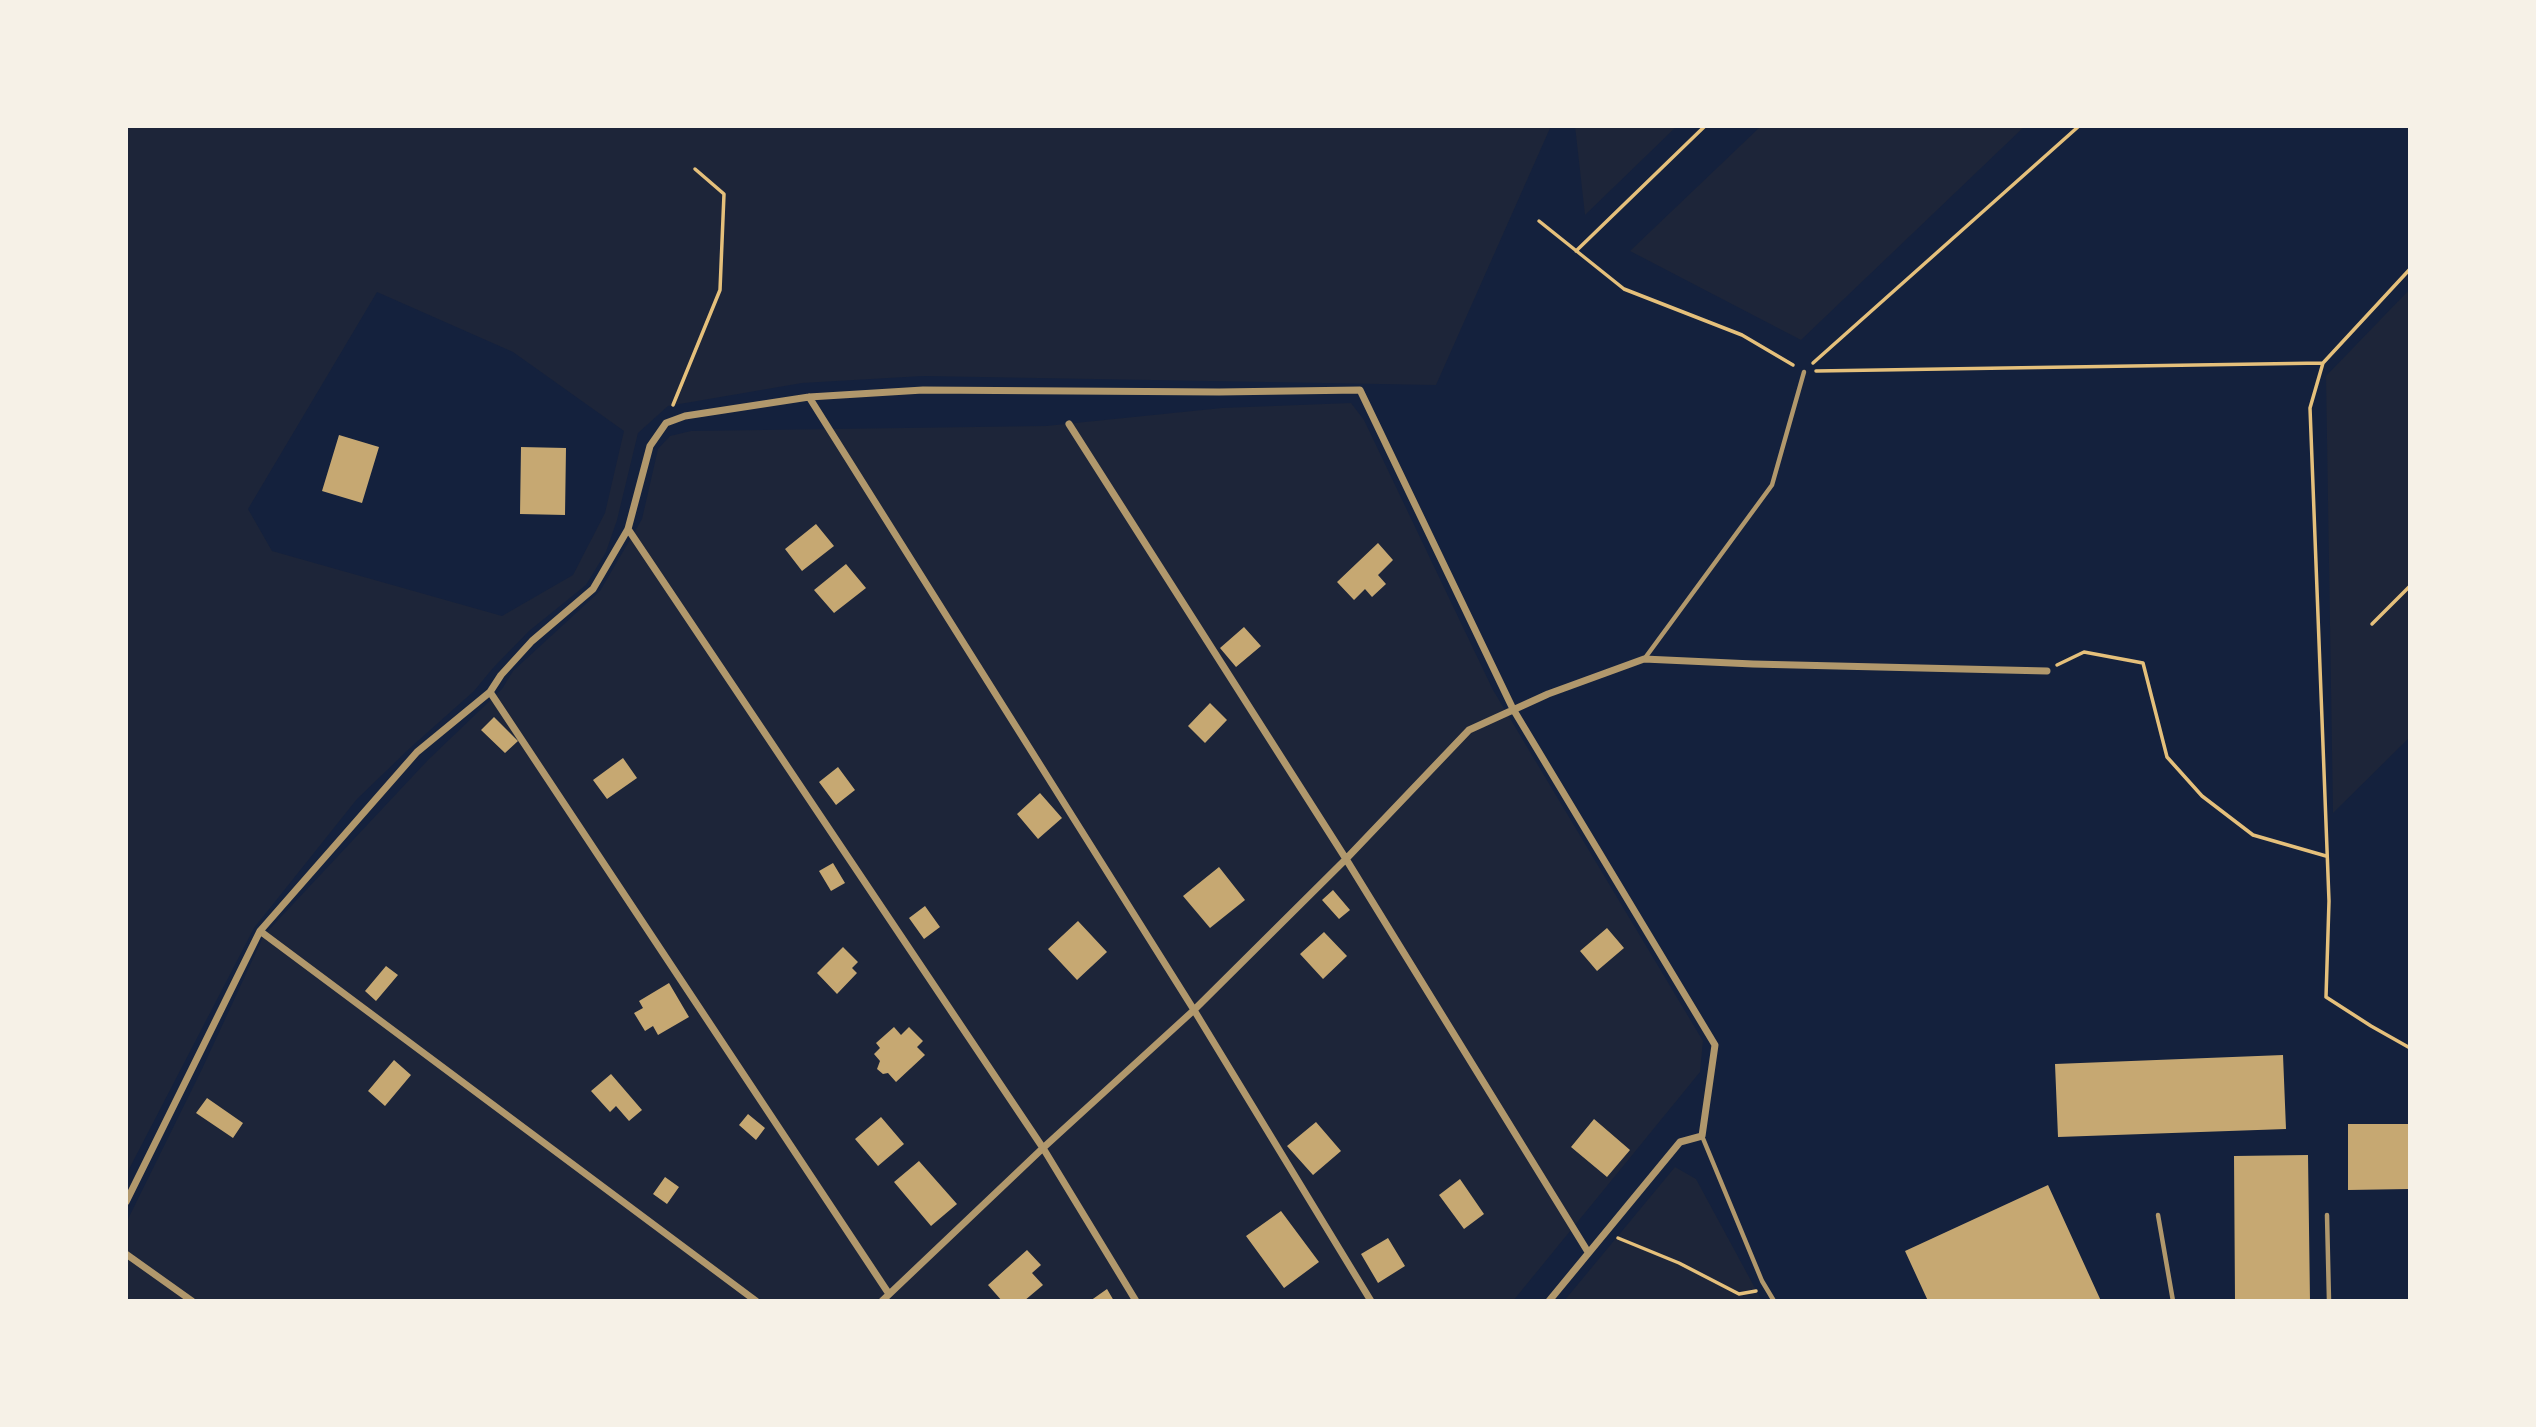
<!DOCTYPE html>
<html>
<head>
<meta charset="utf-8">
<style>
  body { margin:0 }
  #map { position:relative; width:2536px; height:1427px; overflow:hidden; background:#14213d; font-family:"PT Sans Narrow",sans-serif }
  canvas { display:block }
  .frame { position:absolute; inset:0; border:128px solid #f6f1e7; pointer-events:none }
</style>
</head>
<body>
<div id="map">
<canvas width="2536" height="1427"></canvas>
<div class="frame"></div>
</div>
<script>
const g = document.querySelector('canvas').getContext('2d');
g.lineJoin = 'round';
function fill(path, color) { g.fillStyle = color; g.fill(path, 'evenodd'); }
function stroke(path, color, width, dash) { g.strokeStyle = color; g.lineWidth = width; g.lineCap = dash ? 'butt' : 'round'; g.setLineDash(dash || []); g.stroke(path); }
fill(new Path2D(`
  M126,126H1551L1436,385L923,376L802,383L668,406L638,433L617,520L606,552L586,585L529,631L493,668L474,691L410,748L357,799L254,928L126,1175ZM377,292L513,352L624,431L605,513L573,575L502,616L272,551L248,509Z
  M1575,126H1677L1585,215Z
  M1761,126H2025L1801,340L1630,251Z
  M2410,289V737L2333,813L2326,376Z
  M1351,403L1364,420L1493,690L1703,1041L1700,1072L1513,1301H126V1223L202,1069L264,935L428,760L502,689L513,671L600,591L642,519L658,449L670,436L691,431L1046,426L1222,408Z
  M1675,1167L1696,1179L1762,1301H1564Z`), '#1d2539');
fill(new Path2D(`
  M339,435L379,447L362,503L322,491Z
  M521,447L566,448L565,515L520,514Z
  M816,524L834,546L802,571L785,549Z
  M1378,543L1393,560L1378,575L1386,584L1372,597L1365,589L1354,600L1337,582Z
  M846,564L866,588L834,613L814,590Z
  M1244,627L1261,646L1236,667L1220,648Z
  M1210,703L1227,720L1205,743L1188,726Z
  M494,717L518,741L505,753L481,730Z
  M623,758L637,778L607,799L593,780Z
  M838,767L855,790L836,805L819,782Z
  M1040,793L1062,818L1038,839L1017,814Z
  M833,863L845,883L831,891L819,871Z
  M1219,867L1245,900L1210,928L1183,896Z
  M1333,890L1350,910L1339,919L1322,900Z
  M925,906L940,927L924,939L909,918Z
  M1078,921L1107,952L1077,980L1048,949Z
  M1607,928L1624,948L1597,971L1580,951Z
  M1324,932L1347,956L1323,979L1300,954Z
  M843,947L858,962L852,968L857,973L837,994L817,973Z
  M386,966L398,975L376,1001L365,991Z
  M669,983L689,1017L658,1035L653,1026L645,1031L634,1013L643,1008L639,1001Z
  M894,1027L901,1035L909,1027L923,1041L917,1047L925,1055L896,1082L888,1073L883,1074L877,1069L880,1061L874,1054L880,1048L876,1043Z
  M2283,1055L2286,1129L2058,1137L2055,1064Z
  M394,1060L411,1075L385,1106L368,1091Z
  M611,1074L642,1110L629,1121L616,1106L610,1112L591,1091Z
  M207,1098L243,1123L233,1138L196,1113Z
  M748,1114L765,1128L756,1140L739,1125Z
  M881,1117L904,1144L878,1166L855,1139Z
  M1594,1119L1630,1150L1607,1177L1571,1147Z
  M1316,1122L1341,1151L1313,1175L1287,1146Z
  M2348,1124H2410V1189L2348,1190Z
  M2308,1155L2310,1301H2235L2234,1156Z
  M919,1161L957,1204L931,1226L894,1182Z
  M665,1177L679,1187L667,1204L653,1194Z
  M1460,1179L1484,1214L1464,1229L1439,1195Z
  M2048,1185L2101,1301H1928L1905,1251Z
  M1281,1211L1319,1262L1284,1288L1246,1236Z
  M1388,1238L1405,1266L1378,1283L1361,1254Z
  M1027,1250L1041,1265L1032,1273L1043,1285L1024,1301H1002L988,1285Z
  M1107,1289L1114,1301H1090Z`), '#c6a872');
stroke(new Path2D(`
  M1539,221L1624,289L1742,335L1793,365
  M1576,251L1705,126
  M1813,363L2079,126
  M2323,363L2310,408L2329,901L2326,997L2371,1026L2410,1048
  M1816,371L2323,363L2410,269
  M673,405L720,290L724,194L695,169
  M2372,624L2410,586
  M2057,665L2084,652L2143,663L2167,757L2202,796L2253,835L2326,856
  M1618,1238L1679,1263L1739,1294L1756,1291`), '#e5c07b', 3.5);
stroke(new Path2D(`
  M1645,658L1772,485L1804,372
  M1702,1136L1762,1281L1774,1301
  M2158,1215L2173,1301
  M2327,1215L2329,1301`), '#b1986c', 4.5);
stroke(new Path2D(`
  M809,397L1194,1010L1371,1301
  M1069,424L1346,859L1588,1252
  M628,529L1043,1148L1136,1301
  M490,692L889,1294
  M260,931L756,1301
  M126,1202L260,931L417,752L490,692L501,675L532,641L593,589L628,529L650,446L666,423L685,416L809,397L923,390L1219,392L1360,390L1513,709L1715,1045L1702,1136L1680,1142L1549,1301
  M126,1254L192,1301
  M882,1301L1043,1148L1194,1010L1346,859L1469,730L1548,694L1644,659L1753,664L2047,671`), '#b1986c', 7);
</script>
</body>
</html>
